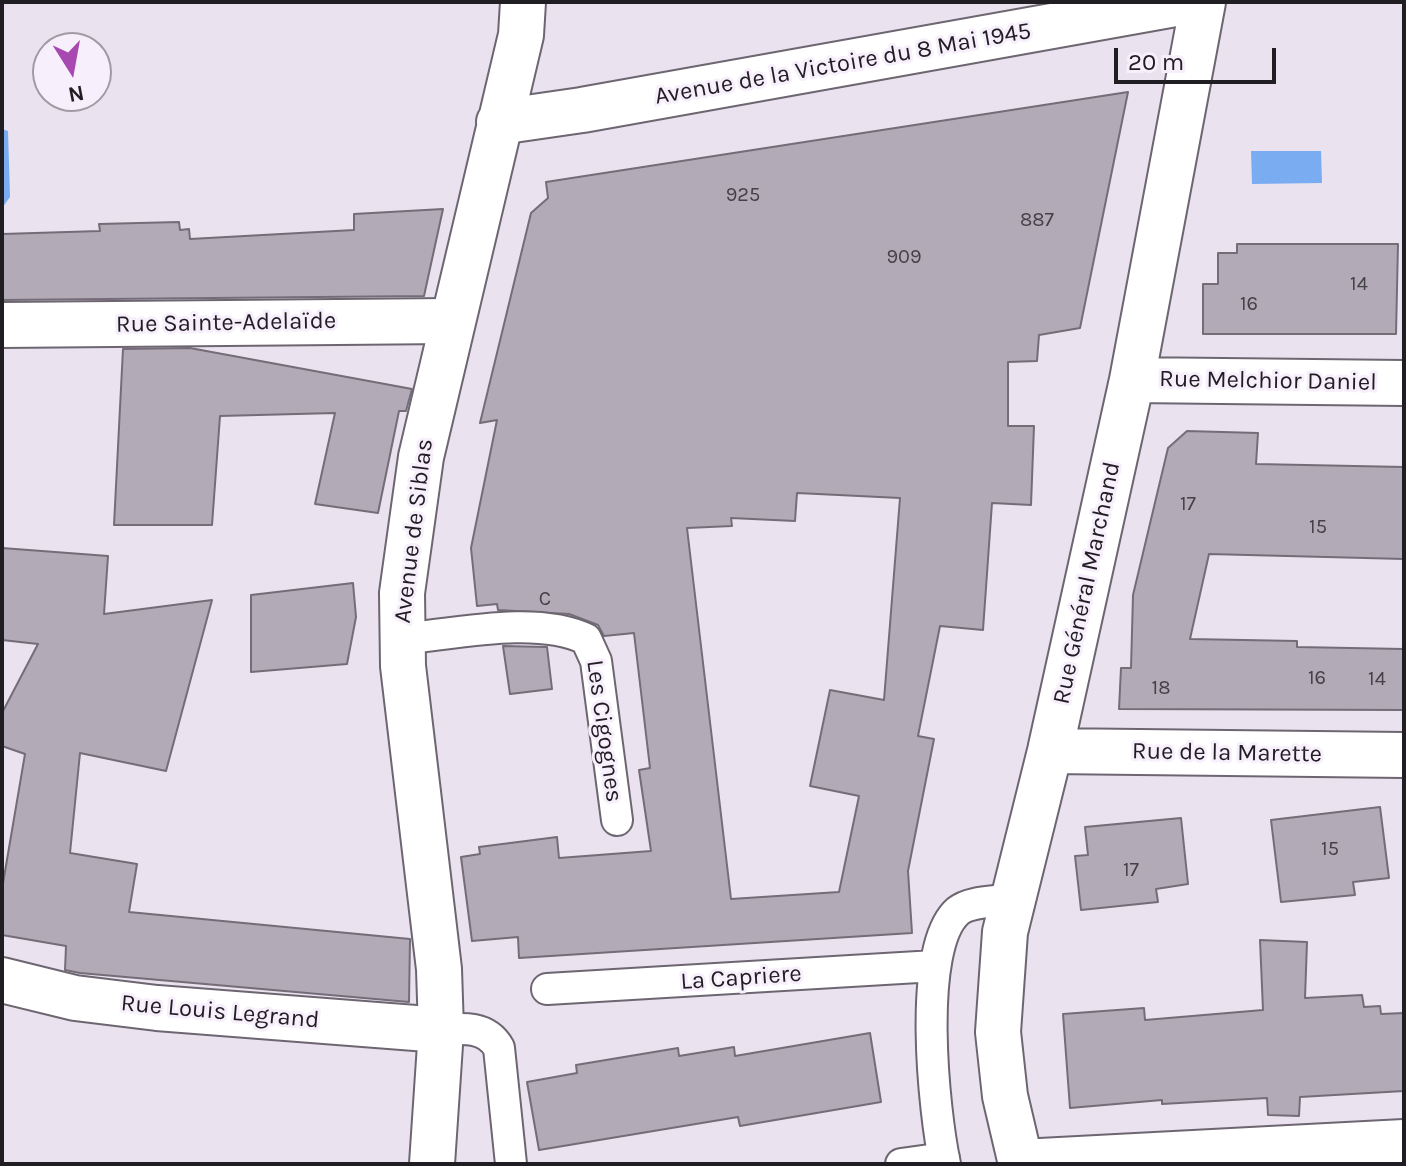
<!DOCTYPE html>
<html>
<head>
<meta charset="utf-8">
<style>
  body { margin:0 }
  #map { position:relative; width:1406px; height:1166px; overflow:hidden; background:#eae2ef; font-family:Karla,sans-serif }
  canvas { display:block }
  .frame { position:absolute; inset:0; border:4px solid #211e23; pointer-events:none }
  .north { position:absolute; left:32px; top:32px; width:80px; height:80px; box-sizing:border-box; background:#f7effc; border:2px solid #a19ba5; border-radius:50%; rotate:169deg; font-size:22px; font-weight:700; line-height:32px; text-align:center; color:#211e23 }
  .north::after { content:''; display:block; margin:auto; width:28px; height:36px; background:#a849b2; clip-path:polygon(50% 0,100% 100%,50% 72%,0 100%) }
  .scale { position:absolute; left:1114px; top:48px; width:162px; height:36px; box-sizing:border-box; border:4px solid #211e23; border-top:0; padding-left:10px; font-size:24px; line-height:28px; white-space:nowrap; color:#211e23; -webkit-text-stroke:6px #f7effc; paint-order:stroke }
</style>
</head>
<body>
<div id="map">
<canvas width="1406" height="1166"></canvas>
<div class="frame"></div>
<div class="north">N</div>
<div class="scale">20 m</div>
</div>
<script>
const g = document.querySelector('canvas').getContext('2d');
g.lineJoin = 'round';
function fill(path, color) { g.fillStyle = color; g.fill(path, 'evenodd'); }
function stroke(path, color, width, dash) { g.strokeStyle = color; g.lineWidth = width; g.lineCap = dash ? 'butt' : 'round'; g.setLineDash(dash || []); g.stroke(path); }
function label(font, color, halo, rows, align = 'center') {
  g.font = font + ' Karla,sans-serif'; g.lineWidth = 6; g.setLineDash([]); g.textBaseline = 'middle'; g.strokeStyle = halo; g.fillStyle = color; for (const [text, x, y, turn = 0] of rows) {
    g.save(); g.translate(x, y); g.rotate((+turn || 0) * Math.PI / 180); g.textAlign = isNaN(turn) ? turn : align; if (halo) g.strokeText(text, 0, 0); g.fillText(text, 0, 0); g.restore();
  }
}
fill(new Path2D(`
  M2,129L8,131L10,197L2,208Z
  M1321,151L1322,183L1252,184L1251,151Z`), '#7aacf2');
const building = new Path2D(`
  M1128,92L1080,328L1039,335L1037,361L1008,362V426H1034L1031,505L992,503L983,630L940,626L918,736L934,739L908,871L912,933L519,958L518,937L472,941L461,857L480,854L479,847L557,837L559,858L651,851L639,770L650,768L634,633L604,636L598,625L569,614L498,610L497,604L477,606L471,548L497,420L480,423L531,213L548,198L546,182ZM797,493L900,498L884,700L830,690L810,786L859,796L839,892L731,899L687,528L732,526L731,518L795,521Z
  M443,209L424,296L2,300V234L100,231L99,224L179,222L180,230L189,229L190,239L354,230V214Z
  M1237,244H1398L1396,334H1203V284H1218V253H1237Z
  M190,348L412,389L406,411H399L378,513L315,504L335,413L220,416L212,525H114L123,349Z
  M1187,431L1258,433L1256,464L1404,467V559L1209,554L1190,639L1297,641V647L1404,649V710L1119,709L1121,668H1131L1133,595L1168,448Z
  M2,548L108,556L104,614L212,600L166,771L80,753L70,853L137,864L129,912L410,939L409,1002L80,973L65,970L66,946L2,935V889L25,754L2,746V713L38,644L2,640Z
  M353,583L356,617L347,664L251,672V595Z
  M503,646L547,647L552,689L510,694Z
  M1380,807L1389,878L1353,882L1355,895L1281,902L1271,820Z
  M1181,818L1188,884L1156,889L1158,902L1081,910L1075,856L1088,855L1085,827Z
  M1260,940L1307,942L1305,998L1362,995L1364,1007L1380,1006L1381,1014L1404,1013V1091L1300,1097L1299,1116L1268,1115L1267,1098L1162,1104V1100L1070,1108L1063,1014L1144,1008L1145,1020L1263,1010Z
  M870,1033L881,1102L740,1126L738,1117L539,1150L527,1082L577,1073L576,1065L678,1048L679,1056L734,1047L735,1056Z`);
fill(building, '#b2abb7');
stroke(building, '#746d78', 2);
const service = new Path2D(`
  M401,639C454,634 537,615 586,639L596,661L617,820
  M547,989L935,966
  M441,1030C463,1028 487,1026 499,1048L511,1164
  M901,1164L944,1158
  M945,1164C934,1113 916,947 958,911C970,901 996,902 1011,899`);
const minor = new Path2D(`
  M2,325L450,321
  M1132,380L1404,383
  M1050,751L1404,755
  M2,980L75,998L157,1008L441,1030
  M1021,1162L1404,1142
  M1021,1164L1005,1096L998,1032L1005,932L1050,751L1132,380L1203,2`);
const tertiary = new Path2D(`
  M499,122L582,110L1186,2
  M432,1164L441,1030L439,969L403,666L402,593L421,457L521,35L523,2`);
stroke(service, '#6d6671', 34);
stroke(minor, '#6d6671', 48);
stroke(tertiary, '#6d6671', 48);
stroke(service, '#fff', 30);
stroke(minor, '#fff', 44);
stroke(tertiary, '#fff', 44);
label('20px', '#454148', null, [
  ["925",743,195],
  ["887",1037,220],
  ["909",904,257],
  ["14",1359,284],
  ["16",1249,304],
  ["17",1188,504],
  ["15",1318,527],
  ["C",545,599],
  ["16",1317,678],
  ["14",1377,679],
  ["18",1161,688],
  ["15",1330,849],
  ["17",1131,870]
]);
label('24px', '#211e23', '#f7effc', [
  ["Avenue de la Victoire du 8 Mai 1945",843,64,-10],
  ["Rue Sainte-Adelaïde",226,323,-1],
  ["Rue Melchior Daniel",1268,381,1],
  ["Avenue de Siblas",414,531,-83],
  ["Rue Général Marchand",1087,583,-78],
  ["Les Cigognes",604,731,82],
  ["Rue de la Marette",1227,753,1],
  ["La Capriere",741,978,-4],
  ["Rue Louis Legrand",220,1012,5]
]);
</script>
</body>
</html>
